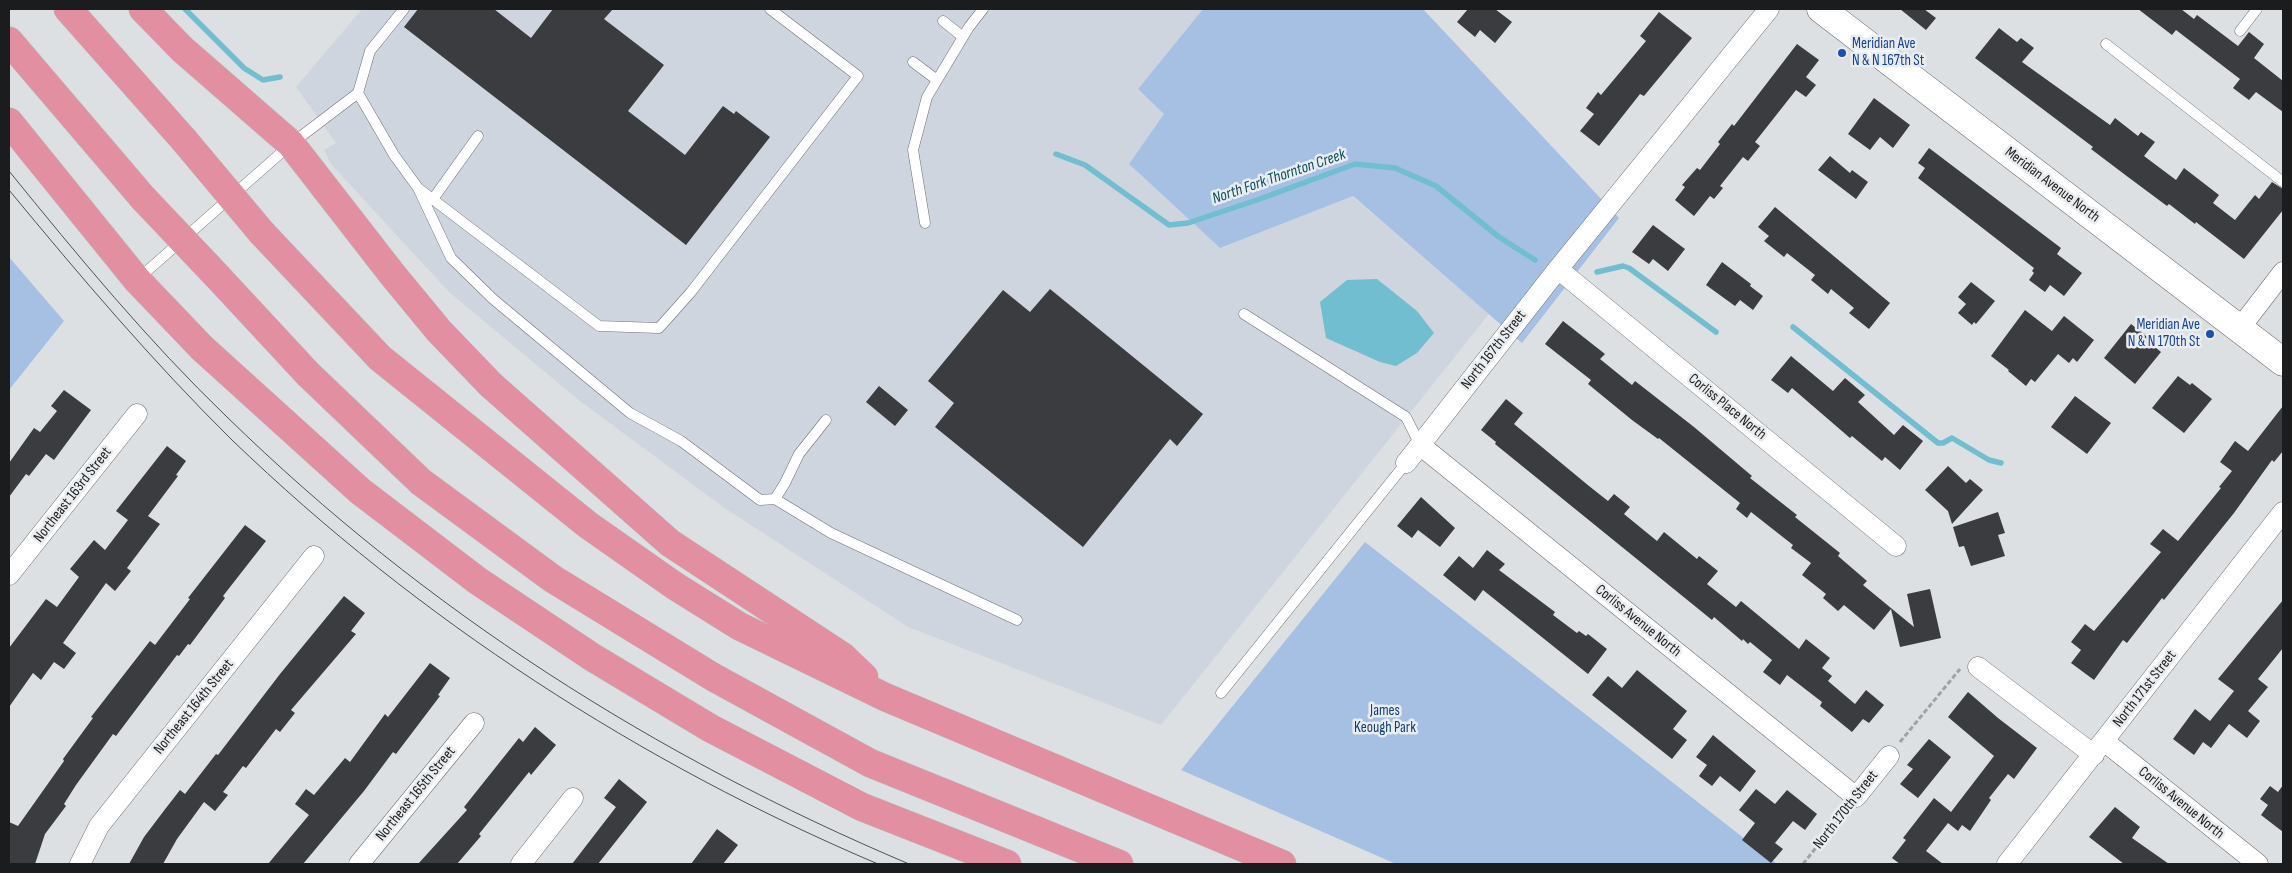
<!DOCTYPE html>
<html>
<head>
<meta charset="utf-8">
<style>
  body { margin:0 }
  #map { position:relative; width:2292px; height:873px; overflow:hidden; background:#dde0e3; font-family:"Sofia Sans Condensed",sans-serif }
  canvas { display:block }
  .frame { position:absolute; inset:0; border:10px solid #1b1c1d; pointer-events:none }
</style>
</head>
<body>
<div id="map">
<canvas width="2292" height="873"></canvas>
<div class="frame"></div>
</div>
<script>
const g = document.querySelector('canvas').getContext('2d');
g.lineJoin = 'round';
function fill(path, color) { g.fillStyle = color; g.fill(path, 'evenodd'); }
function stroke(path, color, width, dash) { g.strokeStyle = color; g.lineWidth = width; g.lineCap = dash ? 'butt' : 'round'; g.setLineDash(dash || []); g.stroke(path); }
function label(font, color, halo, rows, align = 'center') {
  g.font = font + ' "Sofia Sans Condensed",sans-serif'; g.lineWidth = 5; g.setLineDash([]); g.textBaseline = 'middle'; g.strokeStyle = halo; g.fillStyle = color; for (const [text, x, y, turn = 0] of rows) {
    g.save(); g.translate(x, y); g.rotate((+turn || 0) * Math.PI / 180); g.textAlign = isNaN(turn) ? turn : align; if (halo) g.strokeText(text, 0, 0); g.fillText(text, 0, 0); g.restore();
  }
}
fill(new Path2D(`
  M362,9H1203L1138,89L1165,114L1129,164L1220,248L1352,196L1489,314L1161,725L908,627L723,507L580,401L449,292L331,164L324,150L336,143L296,87Z`), '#ced5df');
fill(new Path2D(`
  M1203,9H1423L1619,218L1522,343L1353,196L1220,248L1129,164L1164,114L1138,89Z
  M9,257L64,321L9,390Z
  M1365,542L1777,864H1396L1181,770Z`), '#a6c0e4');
fill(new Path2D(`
  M1377,279L1417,311L1434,333L1417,353L1396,366L1380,362L1326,338L1320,302L1347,280Z`), '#71bed1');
stroke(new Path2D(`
  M185,9L244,68L263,80L280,77
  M1056,154L1085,165L1169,225L1188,223L1257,200L1355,164L1395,168L1436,186L1499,237L1535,260
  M1597,272L1623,266L1629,268L1716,332
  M1793,327L1938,443H1943L1952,438L1989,460L2001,463`), '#71bed1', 5.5);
fill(new Path2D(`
  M418,9H494L531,38L553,9H613L604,19L664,65L628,111L685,155L723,106L734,114L736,111L770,137L686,245L404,27Z
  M1468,9H1495L1512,22L1495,43L1480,30L1475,37L1457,22Z
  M1900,9H1924L1936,18L1926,30Z
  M2138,9H2181L2194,19L2197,15L2238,46L2249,32L2264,44L2254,58L2283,81V112L2256,92L2249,100L2233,88L2240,79L2176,30L2172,35Z
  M1659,12L1692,38L1644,96L1640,94L1599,146L1580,131L1594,114L1586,108L1598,92L1601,95L1646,41L1640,36Z
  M1999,28L2017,42L2021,38L2034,48L2022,62L2110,125L2115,118L2138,136L2141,132L2155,142L2144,156L2176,180L2184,168L2219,195L2213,203L2235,220L2255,195L2259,199L2272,182L2283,189V210L2244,259L2196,222L2195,224L2169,204L2167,206L2128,177L2091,149L2093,147L1975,58Z
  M1797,44L1819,60L1806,77L1816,85L1806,97L1796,90L1755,142L1760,146L1748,161L1743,157L1720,186L1723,188L1714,199L1710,196L1694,216L1675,200L1685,187L1682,185L1697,168L1700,170L1720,144L1718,142L1732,124L1734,126Z
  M1874,98L1910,125L1893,148L1880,137L1870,150L1848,134Z
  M1929,148L2061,248L2057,254L2082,273L2064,296L2050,285L2045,292L2029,280L2034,273L2032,271L2034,268L1918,178L1925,168L1918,163Z
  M1830,156L1850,173L1852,170L1868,182L1856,199L1818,170Z
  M1775,207L1890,303L1869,329L1849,313L1854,308L1831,289L1828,294L1811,280L1815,275L1787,253L1784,257L1764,241L1769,236L1758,227Z
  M1653,225L1685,249L1668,271L1653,259L1649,264L1632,252Z
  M1722,262L1751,284L1750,286L1763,296L1753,310L1740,300L1735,306L1706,285Z
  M1971,282L1995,301L1976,324L1974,322L1972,325L1958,313L1966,304L1958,297Z
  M1050,289L1203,414L1177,446L1170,439L1083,547L935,427L954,403L928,381L1003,290L1030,312Z
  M2025,310L2052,331L2064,316L2094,340L2077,362L2073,358L2069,363L2058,354L2035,382L2031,379L2026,386L2008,371L2009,370L1991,356Z
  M1563,321L1605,354L1600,359L1632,385L1635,381L1694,427L1752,476L1750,478L1797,515L1795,517L1840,553L1838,556L1867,581L1863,585L1914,627L1907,594L1930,589L1941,638L1900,647L1891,609L1874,630L1844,605L1838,611L1823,598L1826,594L1802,575L1811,563L1791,548L1793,545L1751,512L1747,518L1736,509L1740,503L1659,438L1658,439L1632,420L1588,384L1591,380L1545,344Z
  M2131,324L2151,340L2149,342L2161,352L2135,384L2104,358Z
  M1791,356L1833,391L1845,378L1865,395L1858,402L1894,435L1903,425L1923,441L1900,470L1885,457L1882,461L1852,436L1850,438L1792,388L1788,393L1771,380Z
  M2178,376L2190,385L2192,383L2212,399L2184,433L2152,408Z
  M879,386L908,410L895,426L866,402Z
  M64,390L91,410L54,460L46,454L29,476L26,474L9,497V463L34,428L40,432L57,411L51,406Z
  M2075,396L2111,423L2087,454L2051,427Z
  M1506,399L1523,413L1514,424L1589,486L1608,501L1614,494L1630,507L1624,514L1657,541L1664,532L1697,559L1699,556L1718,571L1707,584L1736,607L1741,601L1799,649L1806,639L1830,658L1822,668L1832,676L1828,681L1855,704L1866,690L1884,705L1869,723L1863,719L1852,732L1820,706L1822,702L1787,675L1780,685L1763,672L1772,660L1750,642L1748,644L1743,639L1742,641L1714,617L1712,620L1495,444L1496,442L1481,430Z
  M2283,406V451L2274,462L2272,460L2234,513L2164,600L2162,598L2127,643L2123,640L2094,680L2071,663L2081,650L2071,642L2085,624L2094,631L2161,552L2150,544L2163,529L2178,541L2221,488L2219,487L2232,471L2220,462L2235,441L2248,451Z
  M167,446L186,461L176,475L178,476L148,516L160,524L127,568L131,571L115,591L106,583L63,643L76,653L64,669L54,662L41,680L33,673L9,707V648L46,599L57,607L79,577L70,569L94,540L105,550L128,520L116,511Z
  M1948,466L1966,483L1970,479L1983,490L1952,524L1948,511L1925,490Z
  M1421,497L1455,528L1440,547L1418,530L1412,538L1397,526Z
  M1998,512L2005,533L1998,535L2005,556L1971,566L1964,546L1959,547L1953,527Z
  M245,525L266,541L223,596L225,598L190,645L188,644L179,656L177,655L116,736L113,734L76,785L64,804L66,806L45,834L35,864H9V822L18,826L64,761L63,759L93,718L91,717L150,641L155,645L190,599L188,598Z
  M1487,550L1505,564L1499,570L1555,612L1553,615L1577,633L1579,631L1586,636L1588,634L1607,649L1588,674L1483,590L1475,601L1443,575L1459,556L1473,568Z
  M344,596L365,613L351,631L356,634L291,710L295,713L280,732L276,729L246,768L243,766L223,792L228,795L215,811L204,802L177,839L163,864H129L144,837L166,808L180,790L185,794L216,754L218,755L280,674Z
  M2283,600V648L2258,679L2268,687L2248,711L2260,721L2247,738L2229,724L2211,748L2203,742L2194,755L2173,739L2195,709L2210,721L2234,691L2218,679Z
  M430,663L450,678L438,695L440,696L396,754L393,752L364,791L303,864H268L309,815L295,804L306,789L314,795L345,758L350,762L385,714L388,717Z
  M1637,670L1687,711L1673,729L1687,740L1672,759L1592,695L1608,676L1622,688Z
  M1968,692L1998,718L2037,748L2014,779L2008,774L1989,798L1991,800L1970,831L1962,825L1958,831L1948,823L1926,851L1943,864H1900L1892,858L1906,840L1903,838L1934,798L1951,812L1994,756L1948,717Z
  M535,727L556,745L531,775L529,772L479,834L481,836L457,864H418L467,810L464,807L519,738L523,742Z
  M1713,735L1756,771L1740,792L1720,776L1712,786L1699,776L1707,765L1696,757Z
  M1929,739L1951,757L1918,798L1900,784L1913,769L1907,765Z
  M619,779L647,802L598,864H572L616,807L604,798Z
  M2283,785V832L2261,815L2268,805L2260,799L2270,786L2278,792Z
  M1756,789L1775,804L1787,790L1817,814L1805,830L1793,821L1775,843L1783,849L1771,863L1742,840L1755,823L1739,810Z
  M2115,807L2140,827L2132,838L2169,864H2124L2089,837Z
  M717,829L738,845L723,864H691Z`), '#3a3c3f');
const lane = new Path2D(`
  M943,21L963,37
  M2240,31L2257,9
  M2106,44L2283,182
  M913,62L937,80
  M358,93L394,155L418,188L451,258L493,299L630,413L681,441L760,500L775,499L785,483L799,454L826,420
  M418,188L599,326L659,328L691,292L858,76L770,9
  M433,199L478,136
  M925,223L913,150L927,97L969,27L983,9
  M138,279L291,144L358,93L370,51L404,9
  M1244,314L1406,417L1420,445
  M775,499L831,533L1017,620
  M1221,693L1406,463`);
const street = new Path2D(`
  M1558,269L1896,546
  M2240,328L2283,272
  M1420,445L1856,797L1889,756
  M1406,463L1558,269L1769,9
  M9,575L137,414
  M1978,667L2094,755
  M2104,741L2258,864
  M80,864L99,826L314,556
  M359,864L474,723
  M521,864L573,798
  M2007,864L2283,512`);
const secondary = new Path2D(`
  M1821,9L2283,362`);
const highway = new Path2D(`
  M68,9L184,140
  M143,9L182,49L291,144L392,274L439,331L491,385L670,543L842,656L864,677
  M9,41L143,198
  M9,122L137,280L202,348L360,491L478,581L592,657L710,728L862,807L1007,864
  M262,233L380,358L588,525L675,586L739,626L885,697L1282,864
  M217,276L308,374L421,482L553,579L713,677L870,763L1119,864`);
stroke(lane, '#6f7174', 11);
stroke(street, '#6f7174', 21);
stroke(secondary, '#6f7174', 29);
stroke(highway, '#bbb', 29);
stroke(new Path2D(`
  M1900,742L1960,669
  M1803,864L1845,811`), '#a0a2a4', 3, [5, 2.5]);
stroke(lane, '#fff', 10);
stroke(street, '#fff', 20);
stroke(secondary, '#fff', 28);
stroke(highway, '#e38fa2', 28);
stroke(new Path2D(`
  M9,171C78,256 148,341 227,417C426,611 654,756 909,864
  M9,190C80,276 152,361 232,440C419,620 640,763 878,864`), '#4e5051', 1);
const highwayBridge = new Path2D(`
  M184,140L262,233
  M143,198L217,276`);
stroke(highwayBridge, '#bbb', 29, []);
stroke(highwayBridge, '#e38fa2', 28);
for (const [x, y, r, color] of [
  [1842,53,5,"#1a4fb4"],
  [2210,334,5,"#1a4fb4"]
]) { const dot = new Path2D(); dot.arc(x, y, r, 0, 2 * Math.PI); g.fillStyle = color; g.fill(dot); stroke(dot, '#eaedf0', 2); }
label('15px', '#164399', '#eaedf0', [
  ["Meridian Ave",1852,44],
  ["N & N 167th St",1852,61],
  ["Meridian Ave",2200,325,"right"],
  ["N & N 170th St",2200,342,"right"]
], 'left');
label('15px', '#1b1c1d', '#eaedf0', [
  ["Meridian Avenue North",2052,185,37],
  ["North 167th Street",1494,350,-52],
  ["Corliss Place North",1727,407,39],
  ["Northeast 163rd Street",73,495,-52],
  ["Corliss Avenue North",1638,621,39],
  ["North 171st Street",2145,689,-52],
  ["Northeast 164th Street",194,707,-51],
  ["Northeast 165th Street",416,794,-51],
  ["Corliss Avenue North",2181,803,39],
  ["North 170th Street",1846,810,-52]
]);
label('15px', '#103e78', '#eaedf0', [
  ["James",1385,711],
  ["Keough Park",1385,728]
]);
label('italic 16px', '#074e5b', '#eaedf0', [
  ["North Fork Thornton Creek",1279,177,-19]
]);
</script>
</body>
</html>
